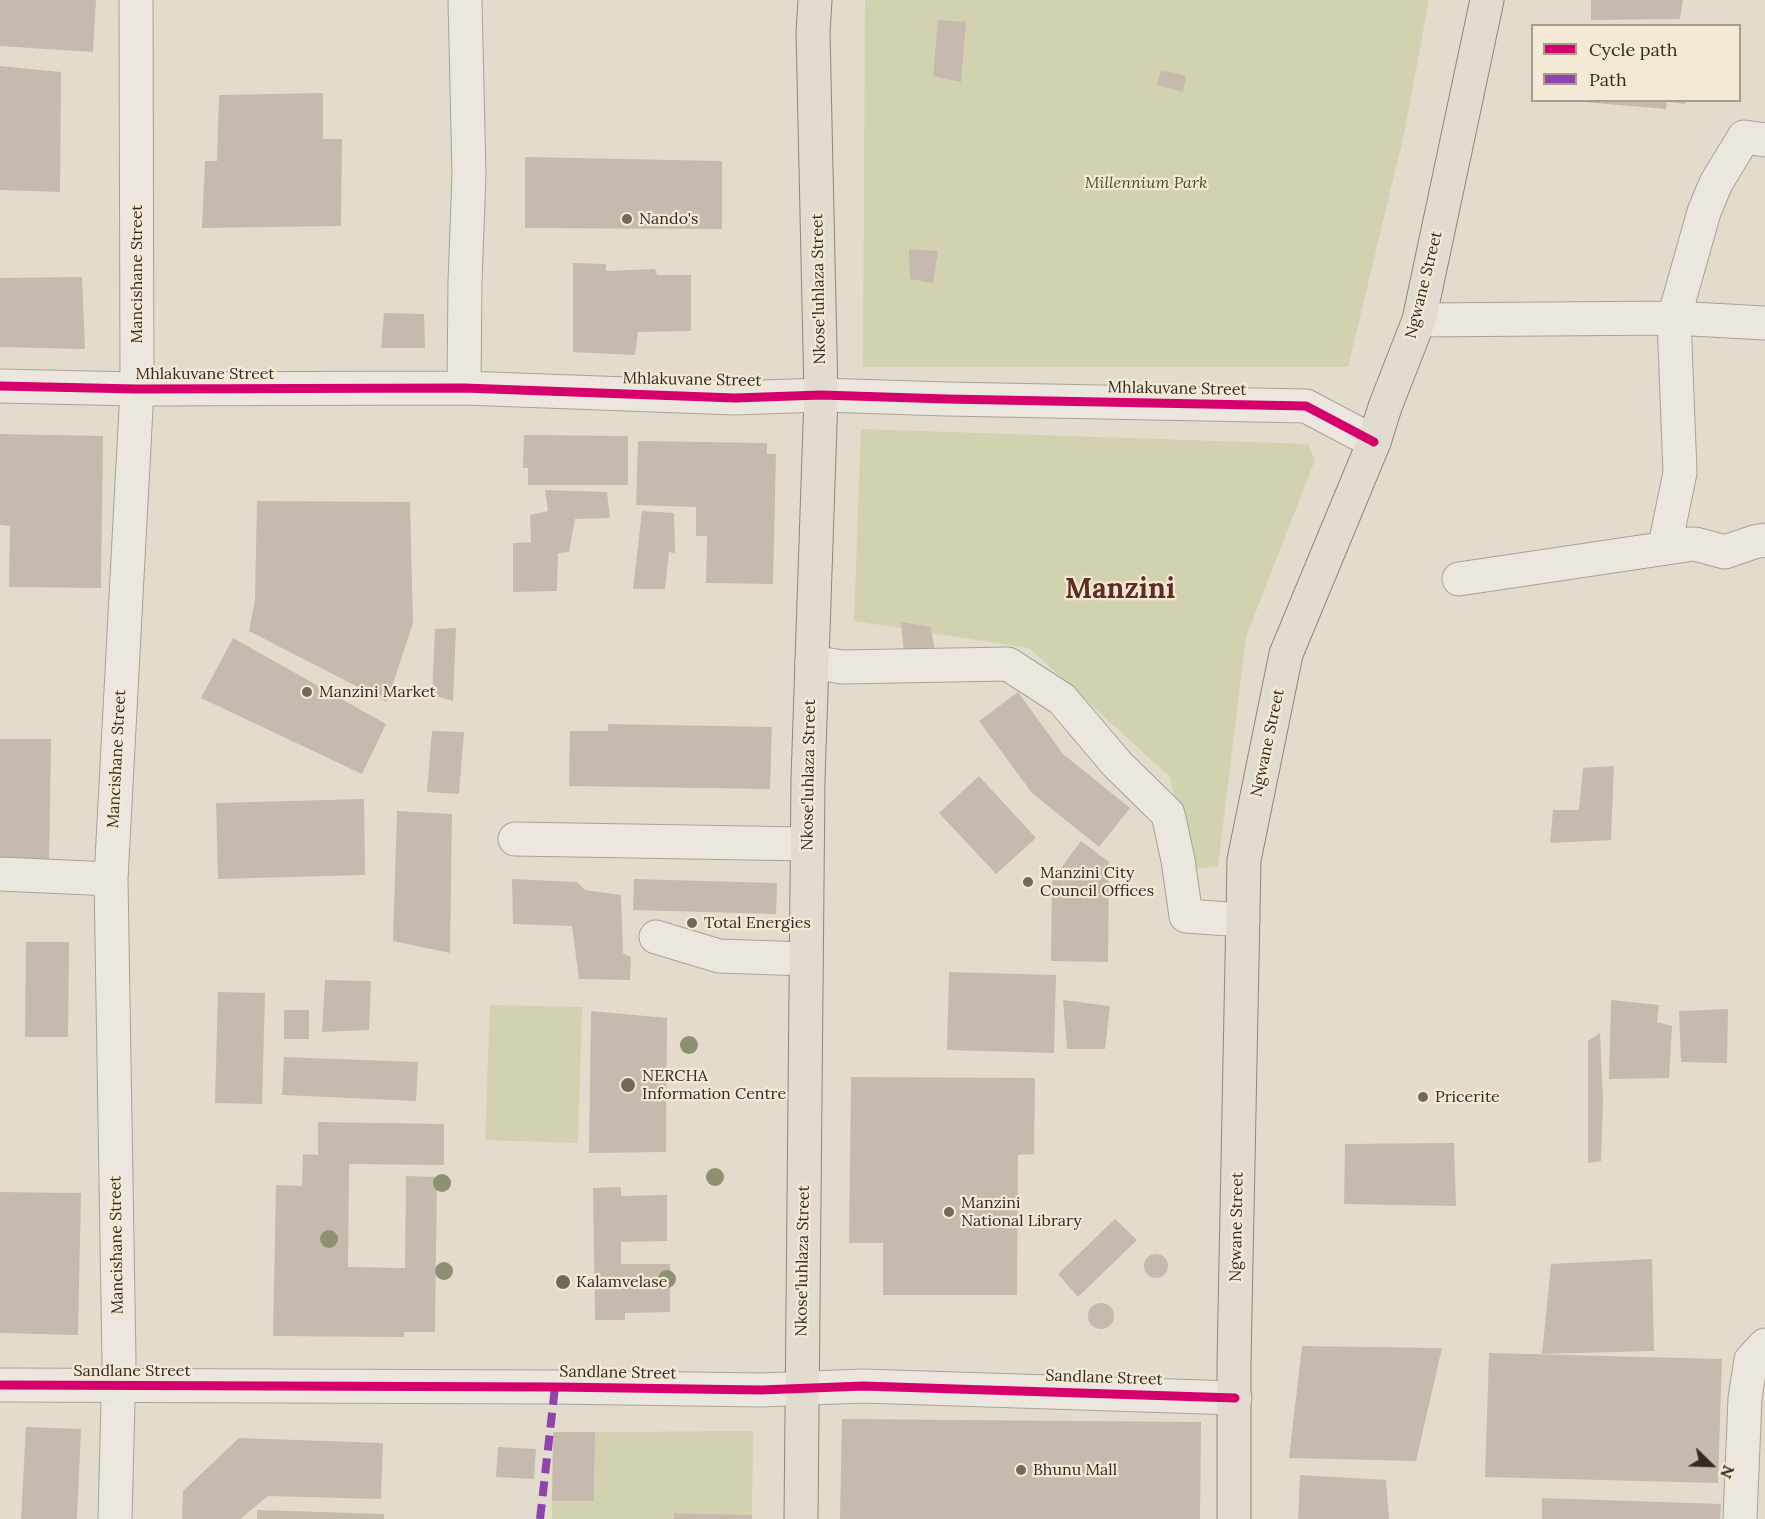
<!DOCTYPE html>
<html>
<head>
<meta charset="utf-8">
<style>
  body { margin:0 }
  #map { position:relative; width:1765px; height:1519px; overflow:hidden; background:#e3dccd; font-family:Lora,serif }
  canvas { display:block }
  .legend { position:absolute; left:1531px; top:24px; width:210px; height:78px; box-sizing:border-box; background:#f4e9d4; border:2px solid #a89c8c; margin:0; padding:8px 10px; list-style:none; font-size:18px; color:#36291f }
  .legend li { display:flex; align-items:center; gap:12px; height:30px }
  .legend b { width:30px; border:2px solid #a89c8c }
  .north { position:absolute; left:1681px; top:1435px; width:60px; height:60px; -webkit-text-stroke:4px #f4e9d4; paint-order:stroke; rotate:113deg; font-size:16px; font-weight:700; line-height:24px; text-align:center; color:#36291f }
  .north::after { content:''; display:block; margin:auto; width:21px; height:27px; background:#36291f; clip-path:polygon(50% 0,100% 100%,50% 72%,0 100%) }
</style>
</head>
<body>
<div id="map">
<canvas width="1765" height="1519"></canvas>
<ul class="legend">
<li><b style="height:8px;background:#d6006c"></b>Cycle path</li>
<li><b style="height:8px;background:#8e44ad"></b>Path</li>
</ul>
<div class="north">N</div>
</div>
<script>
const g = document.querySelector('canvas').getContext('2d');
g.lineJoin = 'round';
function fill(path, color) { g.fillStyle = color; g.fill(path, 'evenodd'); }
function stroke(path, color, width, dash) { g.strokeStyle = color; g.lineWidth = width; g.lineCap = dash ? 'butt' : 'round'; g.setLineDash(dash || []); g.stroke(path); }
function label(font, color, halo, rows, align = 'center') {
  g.font = font + ' Lora,serif'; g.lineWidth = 4.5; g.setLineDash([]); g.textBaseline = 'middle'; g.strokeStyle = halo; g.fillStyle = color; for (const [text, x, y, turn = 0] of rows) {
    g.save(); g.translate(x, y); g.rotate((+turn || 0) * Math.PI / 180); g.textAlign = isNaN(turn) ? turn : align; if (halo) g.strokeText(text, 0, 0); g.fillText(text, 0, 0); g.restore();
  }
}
fill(new Path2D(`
  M865,0H1429L1404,134L1348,367H863Z
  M861,429L1308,444L1315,460L1246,637L1218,866L1189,870L1170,777L1029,648L854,621Z
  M490,1005L582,1007L578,1143L485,1140Z
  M753,1431L752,1515L675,1513L674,1519H552V1501H594L595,1432Z`), '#d2d2b0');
fill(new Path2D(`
  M0,0H96L93,52L0,46Z
  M1591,0H1683L1680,19L1591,20Z
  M938,20L966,22L961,82L933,76Z
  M0,66L61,72L60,192L0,190Z
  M1161,70L1186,76L1183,92L1157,85Z
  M323,93V139H342L341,226L202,228L205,161H217L219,95Z
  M1584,100H1667L1666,109L1584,102Z
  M1670,100H1686L1685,104L1670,102Z
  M525,157L722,161V229L525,228Z
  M909,249L938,251L933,283L910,279Z
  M573,263L606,264V271L655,269L657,275H691V331L638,332L635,355L573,352Z
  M82,277L85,349L0,347V278Z
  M384,313L424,314L425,348H381Z
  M0,434L103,436L101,588L9,587L10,526L0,525Z
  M524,435L628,436V485H528V468H523Z
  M638,441L767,443V454H776L773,584L706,583L707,536H696V507L636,505Z
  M545,490L607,492L610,518L575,519L569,552L558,553L557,591L513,592V543L531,542L530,515L548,511Z
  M257,501L410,502L413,623L387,702L249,631L255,600Z
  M642,511L674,513L675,553L669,552L665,589H633Z
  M901,622L931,627L935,653L904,654Z
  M456,628L453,701L432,695L435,629Z
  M233,638L386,724L362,774L201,698Z
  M1018,692L1063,754L1130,808L1099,847L1032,793L979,721Z
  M608,724L772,727L770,789L569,786L570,731H608Z
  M432,731L464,732L459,794L427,792Z
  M0,739H51L49,865L0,864Z
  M1614,766L1611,840L1550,843L1553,810H1579L1583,768Z
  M979,776L1036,838L996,874L939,813Z
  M364,799L365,875L218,879L216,803Z
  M397,811L452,814L450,953L393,941Z
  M1081,841L1109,862L1108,962L1051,961L1052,880Z
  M512,879L577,882L585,890L621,895L623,953L631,957L630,980L579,979L572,926L513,924Z
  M634,879L777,883L776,914L633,910Z
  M26,942H69L68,1037H25Z
  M949,972L1056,975L1054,1053L947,1050Z
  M325,980L371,981L369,1030L322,1032Z
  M218,992L265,993L262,1104L215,1103Z
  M1063,1000L1110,1006L1105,1049H1067Z
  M1611,1000L1659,1005L1657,1022L1672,1026L1669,1078L1609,1079Z
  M1728,1009L1727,1063L1681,1062L1679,1011Z
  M284,1010H309V1039H284Z
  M591,1011L667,1018L666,1152L589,1153Z
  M1600,1033L1603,1100L1601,1161L1588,1163V1041Z
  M284,1057L418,1062L416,1101L282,1095Z
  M851,1077L1035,1078L1034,1154L1018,1155L1017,1295H883V1243H849Z
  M318,1122L444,1124V1165L349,1164L348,1267L405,1268L406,1176L437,1177L435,1332H404V1337L273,1336L276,1185L302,1186L303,1154L318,1155Z
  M1454,1143L1456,1206L1344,1204L1345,1144Z
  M621,1187V1196L667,1195V1241L621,1242V1264H670V1312L625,1313V1320H595L593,1188Z
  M0,1192L81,1193L78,1335L0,1333Z
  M1115,1219L1137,1240L1078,1297L1058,1274Z
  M1144 1266a12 12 0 1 1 24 0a12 12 0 1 1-24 0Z
  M1652,1259L1654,1351L1542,1354L1551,1264Z
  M1088 1316a13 13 0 1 1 26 0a13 13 0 1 1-26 0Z
  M1302,1346L1442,1348L1416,1461L1289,1458Z
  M1489,1353L1722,1359L1718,1483L1485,1477Z
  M842,1419L1201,1422L1200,1519H840Z
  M26,1427L81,1429L77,1519H21Z
  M553,1432H595L594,1501H552Z
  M239,1438L383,1443L381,1499L268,1496L240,1519H182L183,1491Z
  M498,1447L536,1449L534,1479L496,1477Z
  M1300,1475L1386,1480L1389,1519H1298Z
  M1542,1498L1721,1504L1720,1519H1542Z
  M257,1510L384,1514V1519H257Z
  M674,1513L752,1515V1519H674Z`), '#c6baae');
const minor = new Path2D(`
  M1765,140L1744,137L1716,183L1704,212L1674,318L1680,473L1665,545L1695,544L1725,552L1754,542L1765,540
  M1419,320L1674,318L1765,323
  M0,386L137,389L464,388L735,398L821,395L947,399L1306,406L1374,442
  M464,388L465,281L469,175L465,0
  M1459,579L1687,545
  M812,662L842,667L1008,664L1062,699L1117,764L1168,814L1178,860L1186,916L1243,920
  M515,839L807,844
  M0,874L111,879
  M656,937L719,956L806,959
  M0,1385L555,1387L761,1390L863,1386L1235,1398
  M115,1519L119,1361L111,879L137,389L136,0
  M1740,1519L1745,1398L1751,1360L1765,1345`);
const major = new Path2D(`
  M801,1519L808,779L821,395L813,32L815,0
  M1234,1519V1362L1244,860L1286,654L1374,442L1385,407L1419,320L1487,0`);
stroke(minor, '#a8a197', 35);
stroke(major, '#8e877d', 35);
stroke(minor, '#ece7de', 33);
stroke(major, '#e2dcd0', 33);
stroke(new Path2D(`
  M540,1519L555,1387`), '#8e44ad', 8, [15, 8]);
stroke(new Path2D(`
  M0,386L137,389L464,388L735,398L821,395L947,399L1306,406L1374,442
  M0,1385L555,1387L761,1390L863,1386L1235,1398`), '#d6006c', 9);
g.fillStyle = '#8e9072';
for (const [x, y] of [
  [689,1045],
  [715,1177],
  [442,1183],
  [329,1239],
  [444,1271],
  [667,1279]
]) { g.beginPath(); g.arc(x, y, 9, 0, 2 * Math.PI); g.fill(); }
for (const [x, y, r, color] of [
  [627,219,6,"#73685c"],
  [307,692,6,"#73685c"],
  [1028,882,6,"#73685c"],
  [692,923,6,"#73685c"],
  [628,1085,8,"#73685c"],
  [1423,1097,6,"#73685c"],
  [949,1212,6,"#73685c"],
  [563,1282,8,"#73685c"],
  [1021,1470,6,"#73685c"]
]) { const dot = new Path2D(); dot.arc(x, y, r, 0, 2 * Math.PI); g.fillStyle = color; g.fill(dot); stroke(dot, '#f4e9d4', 2); }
label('italic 16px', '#485227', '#f4e9d4', [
  ["Millennium Park",1146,183]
]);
label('16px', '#36291f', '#f4e9d4', [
  ["Nando's",639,219],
  ["Manzini Market",319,692],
  ["Manzini City",1040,873],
  ["Council Offices",1040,891],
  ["Total Energies",704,923],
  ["NERCHA",642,1076],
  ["Information Centre",642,1094],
  ["Pricerite",1435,1097],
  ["Manzini",961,1203],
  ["National Library",961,1221],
  ["Kalamvelase",576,1282],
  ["Bhunu Mall",1033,1470]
], 'left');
label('16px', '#36291f', '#f4e9d4', [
  ["Mancishane Street",137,274,-90],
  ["Ngwane Street",1424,285,-76],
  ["Nkose'luhlaza Street",819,289,-91],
  ["Mhlakuvane Street",205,374],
  ["Mhlakuvane Street",692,380,1],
  ["Mhlakuvane Street",1177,389,1],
  ["Ngwane Street",1268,743,-78],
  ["Mancishane Street",117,759,-87],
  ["Nkose'luhlaza Street",809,775,-89],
  ["Ngwane Street",1237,1227,-89],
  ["Mancishane Street",117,1245,-91],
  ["Nkose'luhlaza Street",803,1261,-89],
  ["Sandlane Street",132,1371],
  ["Sandlane Street",618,1373,1],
  ["Sandlane Street",1104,1378,2]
]);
label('bold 28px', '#612b21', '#f4e9d4', [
  ["Manzini",1120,590]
]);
</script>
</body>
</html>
